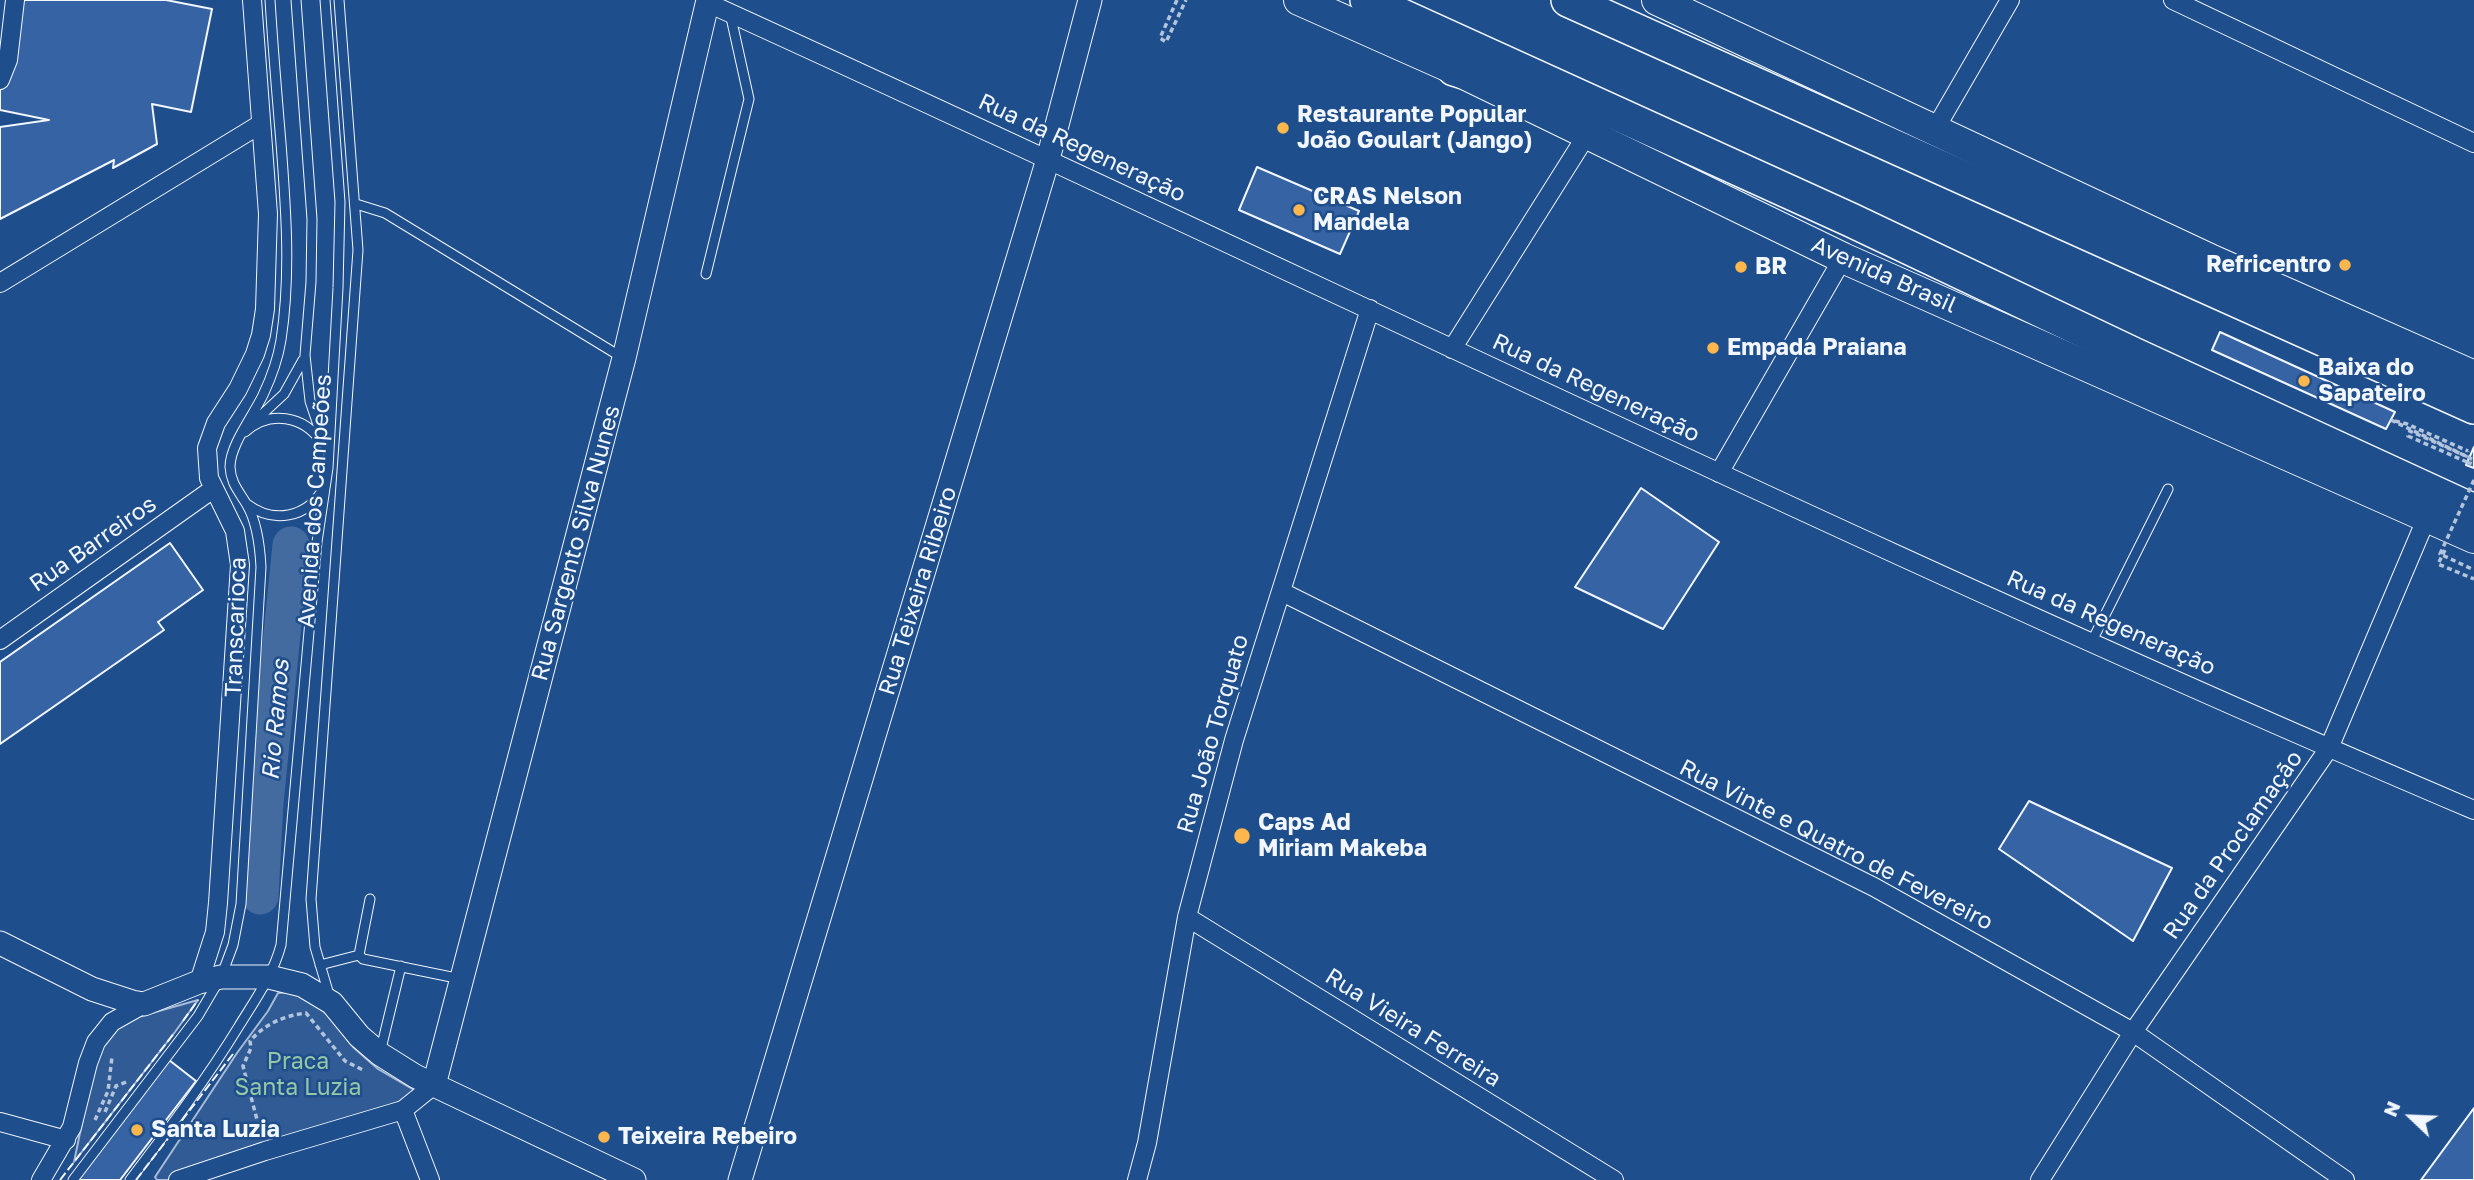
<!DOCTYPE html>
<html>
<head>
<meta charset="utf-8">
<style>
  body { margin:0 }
  #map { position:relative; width:2474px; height:1180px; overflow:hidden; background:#1f4e8c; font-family:"Golos Text",sans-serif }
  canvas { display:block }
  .north { position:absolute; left:2376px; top:1082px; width:70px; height:70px; -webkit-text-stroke:5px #1f4e8c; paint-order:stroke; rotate:293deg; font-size:19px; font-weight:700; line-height:28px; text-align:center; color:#f2f6ff }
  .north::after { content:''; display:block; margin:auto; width:24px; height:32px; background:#f2f6ff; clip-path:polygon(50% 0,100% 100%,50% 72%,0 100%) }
</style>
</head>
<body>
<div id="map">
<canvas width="2474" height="1180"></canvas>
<div class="north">N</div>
</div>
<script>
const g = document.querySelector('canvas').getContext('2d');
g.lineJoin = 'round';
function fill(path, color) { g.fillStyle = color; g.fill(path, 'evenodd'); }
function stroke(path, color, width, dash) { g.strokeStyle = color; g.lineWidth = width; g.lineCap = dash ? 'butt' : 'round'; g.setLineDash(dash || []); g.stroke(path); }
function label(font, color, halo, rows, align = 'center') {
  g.font = font + ' "Golos Text",sans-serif'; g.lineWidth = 5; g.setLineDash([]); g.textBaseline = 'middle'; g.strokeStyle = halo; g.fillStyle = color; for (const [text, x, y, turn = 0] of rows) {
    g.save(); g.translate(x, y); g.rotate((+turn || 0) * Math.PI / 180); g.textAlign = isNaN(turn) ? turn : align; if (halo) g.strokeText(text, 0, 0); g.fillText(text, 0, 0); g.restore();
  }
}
const built = new Path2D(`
  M289,992L299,994L313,1002L328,1015L353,1047L378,1069L421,1094L188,1180H157L155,1177L237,1053L268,1011L278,993Z
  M198,1000L175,1032L74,1162L95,1060L106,1038L127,1020Z`);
fill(built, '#305b95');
stroke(built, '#a8bbd7', 2);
stroke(new Path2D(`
  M260,896L265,803L291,545`), '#446ba0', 37);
const building = new Path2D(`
  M18,0H166L212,9L191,112L152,104L157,144L113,168L114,160L0,219V127L49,120L0,110V85Z
  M1257,167L1359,211L1340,254L1239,210Z
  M2220,332L2395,412L2386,429L2212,350Z
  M2474,447V468L2466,465Z
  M1641,488L1719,542L1663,629L1575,587Z
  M170,543L203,590L158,622L164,630L0,744V662Z
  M2029,801L2172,868L2133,941L1999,849Z
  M169,1060L196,1081L120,1180H77Z
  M2474,1108V1180H2421Z`);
fill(building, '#3563a3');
stroke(building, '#f2f6ff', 2);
const service = new Path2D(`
  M296,0L312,219L311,282L305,355L310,401L325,446
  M356,204L385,213L623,358
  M706,274L749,99L730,13
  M256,420L284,394L303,360
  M245,432C269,410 304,415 322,443
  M247,504C273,524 307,518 323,489
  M2092,641L2168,489
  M370,899L359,955L363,959L461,979
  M320,965L359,955
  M330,998L315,947L311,899L358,250L339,0
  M380,1053L401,966
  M73,1180L198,1016L221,977L233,945L241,904L261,567C260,548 257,522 247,505C239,491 231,484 230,467C230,445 253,416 263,395C271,378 278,359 281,340C291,275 286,209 281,143C277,96 273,48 270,0
  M130,1180C168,1130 206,1080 239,1026C255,1000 273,975 281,945L317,542L328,468L338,288L340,202L325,0`);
const minor = new Path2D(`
  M2173,0L2474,143
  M708,3C1297,271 1878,557 2474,810
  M0,80L8,60L15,0
  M1934,131L2010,0
  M0,283L259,125
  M1452,349L1588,133
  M1719,473L1843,258
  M1282,592L1874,887L2133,1032L2345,1180
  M0,640L213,489
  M1187,917L1614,1180
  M199,982L215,932L218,903L240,565L235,531L209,478L207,448L216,423L238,389L255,354L261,335L265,309L268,214L252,0
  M403,1110L430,1180
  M0,1122L66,1140
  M41,1180L72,1127L88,1063L96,1042L112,1022L144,1004
  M178,1180L265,1151L403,1110L434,1085
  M1137,1180L1147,1143L1187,917L1234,740L1370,309
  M2040,1180L2133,1032L2329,748L2427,517`);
const tertiary = new Path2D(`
  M0,943L92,989L132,1002L144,1004L199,982L221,977H269L302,985L332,1003L359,1036L380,1054L415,1076L634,1180
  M434,1085L624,358L708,0
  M740,1180L1048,159L1090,0`);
const trunk = new Path2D(`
  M1299,0L1454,69L1843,258L2474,538
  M1657,0L2212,260L2474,376`);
const motorway = new Path2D(`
  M1367,0L1851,220L2135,355L2474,511
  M1568,0L2474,407
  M1454,69L1529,92`);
stroke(service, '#f2f6ff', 11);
stroke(minor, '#f2f6ff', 20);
stroke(tertiary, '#f2f6ff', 25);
stroke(trunk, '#f2f6ff', 32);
stroke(motorway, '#f2f6ff', 36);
stroke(new Path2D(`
  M1177,0L1160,38L1166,42L1186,0
  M2391,420L2474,460
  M2395,421L2407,424L2468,451
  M2467,462L2474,465
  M2445,550L2438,564L2474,579
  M105,1112L116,1086L129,1081
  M95,1120L108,1091L112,1057
  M261,1135L243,1066L251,1048L250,1041C265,1024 283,1016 306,1013L345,1061L365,1071`), '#b3c4dc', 3.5, [5, 3.5]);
stroke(service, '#1f4e8c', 9);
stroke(minor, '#1f4e8c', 18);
stroke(tertiary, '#1f4e8c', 23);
stroke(trunk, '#1f4e8c', 30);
stroke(motorway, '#1f4e8c', 33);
stroke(new Path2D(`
  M2467,462L2408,436L2410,431L2466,456L2468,451
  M2474,480L2440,554L2474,570`), '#b3c4dc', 3.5, [5, 3.5]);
stroke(new Path2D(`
  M183,1021L198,1000
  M60,1180L175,1032
  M136,1180L233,1054`), '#f2f6ff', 2, [9, 3.5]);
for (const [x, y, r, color] of [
  [1283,128,7,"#ffb74d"],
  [1299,210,7,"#ffb74d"],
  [2345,265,7,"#ffb74d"],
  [1741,267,7,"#ffb74d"],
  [1713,348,7,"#ffb74d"],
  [2304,381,7,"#ffb74d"],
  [1242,836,9,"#ffb74d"],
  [137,1130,7,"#ffb74d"],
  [604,1137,7,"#ffb74d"]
]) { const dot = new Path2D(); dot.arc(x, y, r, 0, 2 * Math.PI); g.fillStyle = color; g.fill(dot); stroke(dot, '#1f4e8c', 2.5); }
label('bold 23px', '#f2f6ff', '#1f4e8c', [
  ["Restaurante Popular",1297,115],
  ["João Goulart (Jango)",1297,141],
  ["CRAS Nelson",1313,197],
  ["Mandela",1313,223],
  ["Refricentro",2331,265,"right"],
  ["BR",1755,267],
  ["Empada Praiana",1727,348],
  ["Baixa do",2318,368],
  ["Sapateiro",2318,394],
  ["Caps Ad",1258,823],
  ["Miriam Makeba",1258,849],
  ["Santa Luzia",151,1130],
  ["Teixeira Rebeiro",618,1137]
], 'left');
label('23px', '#f2f6ff', '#1f4e8c', [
  ["Rua da Regeneração",1082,148,25],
  ["Avenida Brasil",1884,275,24],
  ["Rua da Regeneração",1596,388,25],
  ["Avenida dos Campeões",315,501,-86],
  ["Rua Sargento Silva Nunes",576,543,-75],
  ["Rua Barreiros",93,544,-35],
  ["Rua Teixeira Ribeiro",918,591,-73],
  ["Rua da Regeneração",2111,623,24],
  ["Transcarioca",236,627,-88],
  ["Rua João Torquato",1213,734,-74],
  ["Rua Vinte e Quatro de Fevereiro",1836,845,27],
  ["Rua da Proclamação",2233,845,-55],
  ["Rua Vieira Ferreira",1413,1028,32]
]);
label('23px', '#97c8a6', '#1f4e8c', [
  ["Praca",298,1062],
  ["Santa Luzia",298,1088]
]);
label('italic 24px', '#f2f6ff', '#1f4e8c', [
  ["Rio Ramos",276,720,-85]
]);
</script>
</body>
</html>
